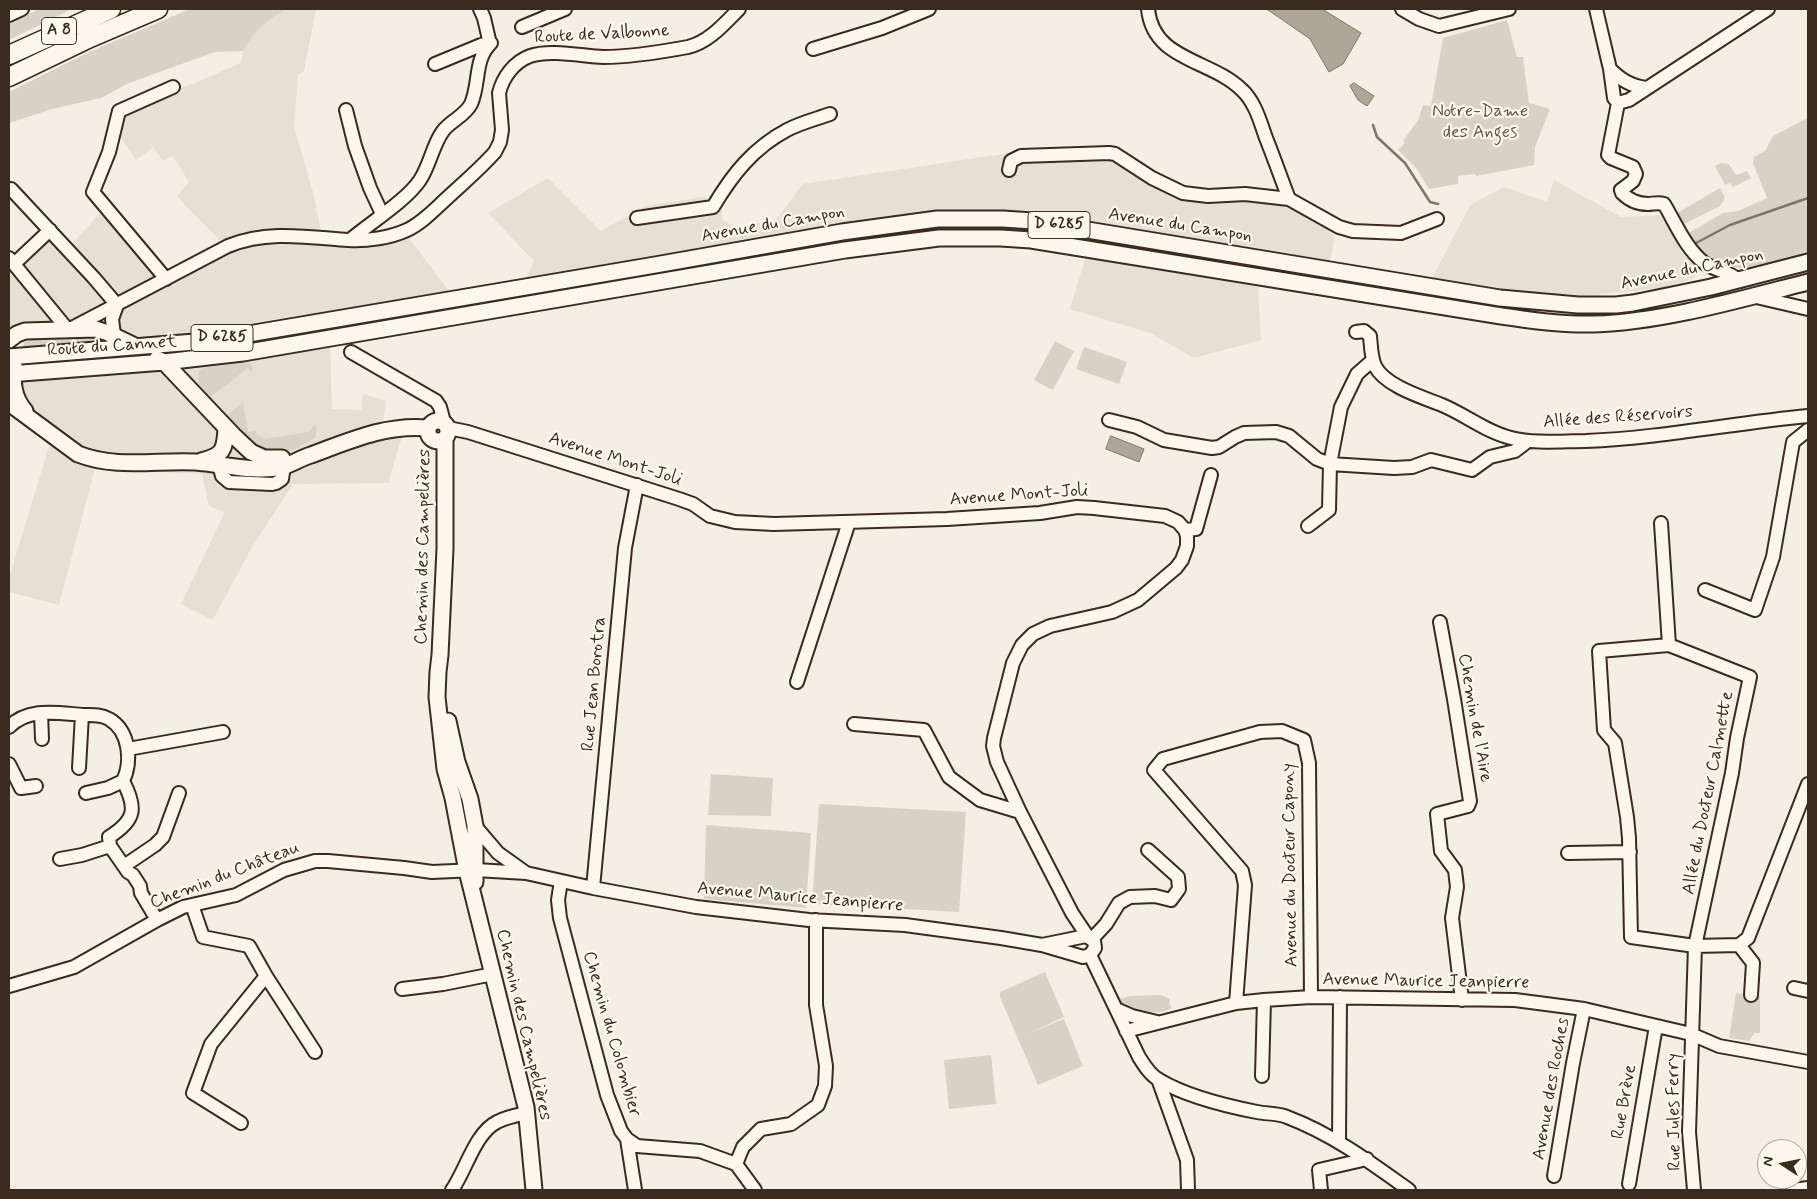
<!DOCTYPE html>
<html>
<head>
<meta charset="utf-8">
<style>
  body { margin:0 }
  #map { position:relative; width:1817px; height:1199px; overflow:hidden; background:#f3efe4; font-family:Mynerve,sans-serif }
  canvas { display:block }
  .frame { position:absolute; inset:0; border:10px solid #3b2a1e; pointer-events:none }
  .north { position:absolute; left:1757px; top:1139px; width:50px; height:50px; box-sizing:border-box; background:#fbf7ec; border:1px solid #aea59a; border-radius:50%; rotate:281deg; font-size:14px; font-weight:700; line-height:20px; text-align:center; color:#3b2a1e }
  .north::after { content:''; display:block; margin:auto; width:18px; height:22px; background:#3b2a1e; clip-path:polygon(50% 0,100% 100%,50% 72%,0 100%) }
</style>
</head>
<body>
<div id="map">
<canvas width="1817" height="1199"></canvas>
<div class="frame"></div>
<div class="north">N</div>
</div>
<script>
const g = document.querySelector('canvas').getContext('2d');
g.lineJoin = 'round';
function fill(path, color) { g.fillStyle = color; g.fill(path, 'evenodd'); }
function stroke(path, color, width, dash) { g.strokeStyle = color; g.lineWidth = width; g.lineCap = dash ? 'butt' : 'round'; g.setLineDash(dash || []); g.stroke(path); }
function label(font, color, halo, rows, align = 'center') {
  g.font = font + ' Mynerve,sans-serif'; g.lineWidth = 4.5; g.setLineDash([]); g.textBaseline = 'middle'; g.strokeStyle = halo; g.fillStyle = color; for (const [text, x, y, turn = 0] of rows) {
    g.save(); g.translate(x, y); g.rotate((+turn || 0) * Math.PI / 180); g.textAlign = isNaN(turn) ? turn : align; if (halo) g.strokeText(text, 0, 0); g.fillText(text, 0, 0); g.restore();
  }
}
fill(new Path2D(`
  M285,9H316L304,71L298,75L294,127L313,192L321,232L373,237L409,238L451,294L256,322L237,331L202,336L138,340L126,334L121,329L109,304L73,324L9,334V264L51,227L69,247L102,211L156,276L222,243L177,196L189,182L173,156L163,161L153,147L136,160L117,131L126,118L124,111L164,92L190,85L241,63L243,51L250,39L265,22Z
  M1112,145L1180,185L1190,188L1275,192L1301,205L1335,237L1330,262L1038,215L995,213L629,263L526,279L534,261L488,213L548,178L601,231L646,206L703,197L722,202V219L735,227L772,221L779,216L803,184L1036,149Z
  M1554,180L1621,217L1665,215L1702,264L1699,274L1687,281L1663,288L1562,298L1454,285L1432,279L1470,205L1504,187L1547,202Z
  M1086,256L1258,287L1261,340L1194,358L1150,333L1070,309Z
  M330,347L332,409L361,410L363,394L386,401L383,422L406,418L401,440L388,483L293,484L249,552L213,620L181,604L225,512L209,506L202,474L95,468L59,605L9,592V578L54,430L25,401L19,380L203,364Z`), '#e5dfd4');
fill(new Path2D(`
  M39,9H72L9,40V23Z
  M190,9H285C265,22 255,30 243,51L215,52L129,83L101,98L52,109L9,123V92L87,53Z
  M1507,20L1517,57H1523L1529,103L1550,109L1535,147L1534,165L1476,176L1475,174L1458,176V184L1429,189L1416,168L1398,150L1405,143L1403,141L1418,120L1423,105L1431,106L1443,38Z
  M1808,118V254L1742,269L1705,260L1685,235L1723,213L1738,211L1767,198L1753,163L1754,157L1765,151L1773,136Z
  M1721,163L1729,164L1736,175L1747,171L1751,178L1733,187L1730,183L1725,185L1715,166Z
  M1720,188L1725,198L1720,206L1682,225L1674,215Z
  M95,335L114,342L23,350L22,348L24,343L29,340Z
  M1055,341L1074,351L1053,390L1034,380Z
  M1084,347L1127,362L1119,384L1076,369Z
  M247,362L253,367L252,373L248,368L208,399L198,383L199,370L203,368Z
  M243,402L248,432L256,431V434L264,439L309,432L315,423L317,431L315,438L296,449L283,453L257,450L224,418Z
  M711,774L773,778L771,816L708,815Z
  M819,804L966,812L959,912L812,904Z
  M706,825L811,833L806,908L704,899Z
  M1045,972L1064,1017L1027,1034L1064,1019L1083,1066L1038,1085L1000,997V992Z
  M1736,993L1760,996V1033H1754L1749,1041L1729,1038Z
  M1161,995L1170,999L1169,1003L1172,1008C1159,1016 1126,1014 1118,999L1130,996Z
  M991,1055L996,1104L949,1109L944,1060Z`), '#d8d1c6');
const water = new Path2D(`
  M1267,9H1322L1361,33L1343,64L1329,72L1310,39Z
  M1354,83L1374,96L1367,106L1358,100L1350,86Z
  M1111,436L1144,449L1139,462L1106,449Z`);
fill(water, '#afa69a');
stroke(water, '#817468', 1);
stroke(new Path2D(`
  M1373,125L1377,137L1405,163L1430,202L1438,204
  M1696,243L1730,225L1808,198`), '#817468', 2.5);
const minor = new Path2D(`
  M480,9L484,18L490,44
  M1148,9C1153,61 1211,59 1242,90C1255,102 1260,121 1266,138C1274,158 1281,178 1289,199
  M1402,9L1419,19L1439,26L1509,9
  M1596,9L1610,69L1614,98L1618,103L1608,155L1611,158L1633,167L1636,174L1633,181L1621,190L1622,193C1629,200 1638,204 1648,204C1653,204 1658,202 1664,204C1676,224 1685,247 1703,262C1714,271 1728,270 1738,280
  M9,15L22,9
  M522,27L565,9
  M813,49L882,28L929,9
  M435,64L481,45L491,43
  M1610,69C1621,80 1631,86 1646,88
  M1618,103L1629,100L1768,9
  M346,110L355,146L370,188L382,214
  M1009,170L1011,161L1021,156L1109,153L1115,154L1152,178L1183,193L1208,196L1245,194L1289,199L1339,227L1353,231L1401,233L1437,219
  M11,189L94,278L117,305
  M637,218L713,207C732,175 753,148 787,130C800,123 816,119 830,114
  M350,240C370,223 407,200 420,180C430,165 433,144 443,131C450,121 465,116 471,104C480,84 474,60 490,44
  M9,258L68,330L228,246C267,230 307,237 348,240C367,241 390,238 407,230C422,223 434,210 446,199C462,184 480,169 495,152L500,142L502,130L499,93C503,77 514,62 530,56C550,49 582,56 603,57C631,57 661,52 688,47C709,42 724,24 739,9
  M14,264L50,230
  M166,279L93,192L109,152L119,111L173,87
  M1752,296L1808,309
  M1356,332L1364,331L1370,336C1371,346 1371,357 1375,366C1385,386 1422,397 1442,405C1466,415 1486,432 1511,438C1535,444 1561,441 1586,441C1661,438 1734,423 1808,416
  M114,335L112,319L117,305
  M351,352L436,401L440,407L444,422
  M1109,420L1137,427L1164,440L1212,448L1219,447L1235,437L1244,433L1276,432L1289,436L1317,459L1330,464L1394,468L1412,467L1431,460L1472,470L1490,457L1515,451L1528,441
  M448,428L468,432L679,499L693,504L710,516L735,522L774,524L947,519L1040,513L1077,507L1094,508L1165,516L1178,522L1185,530L1187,536V546L1182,560L1176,568L1138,600L1112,612L1050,626L1033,634L1022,645L1013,663L994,738L993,746L997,762L1020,812L1072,913L1088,937
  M219,465L222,476L229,482L272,484L276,483L282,479L284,466
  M1661,523L1669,645
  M1308,526L1329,510L1330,464L1341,407L1357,374L1373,360
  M1185,530L1196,529L1211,475
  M1705,590L1755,610L1773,557L1793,442L1808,430
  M1440,622L1454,699L1470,801L1468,806L1437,814L1441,851L1455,870L1457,887L1452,918L1462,1000
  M797,682L849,522
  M41,713L42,739
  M854,724L924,730L949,777L980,800L1020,812
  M9,727C28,707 57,713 83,715C92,715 101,714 109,719C130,731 132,762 123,781C137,808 136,820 109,837L110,846L128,872L133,875L140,886L141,893L157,920
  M128,749L223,732
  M9,764L21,788L36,786
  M79,768L82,715
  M86,793L108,788L123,781
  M475,826L498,853L526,873
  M1568,853L1630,852
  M60,859L82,855L110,846
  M124,866L155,845L163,837L179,793
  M561,881L558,900L560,918L607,1095L621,1131L627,1139L637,1146L700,1151L736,1164L755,1190
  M593,888L625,548L637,485
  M192,905L203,937L249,946L266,976L211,1044L193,1093L241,1123
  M1092,939L1106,924L1119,903L1130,897L1155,896L1171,900L1179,889L1178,877L1148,850
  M1739,945L1753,963L1751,995
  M1090,955L1139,1057C1144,1065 1150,1075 1159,1080C1186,1096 1226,1106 1257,1112C1267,1114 1278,1113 1287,1117C1332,1134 1370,1162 1409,1190
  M266,976L315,1052
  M9,986L74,967L157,920L183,907L236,895L284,870L315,861H328L404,868L432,872L476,870L526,873L593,888L696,907L809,920L905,925L1001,938L1042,945L1083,957L1090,955L1095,948L1094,941L1086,936L1042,945
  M1794,988L1808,991
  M402,989L443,984L493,974
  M1236,1003L1245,885L1242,871L1154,770L1163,759L1260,732L1282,731L1304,740L1309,763L1311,997
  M1116,1009L1132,1016L1157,1022
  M1126,1031L1236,1003L1264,1000L1311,997L1515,1000L1584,1009L1691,1034L1719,1046L1808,1062
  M1262,1076L1264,1000
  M1158,1079L1187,1160L1188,1190
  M627,1139L635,1190
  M1339,1142L1340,997
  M736,1164L743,1147L761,1129L791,1124L818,1105L825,1086L826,1066L816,1005V920
  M1554,1176L1573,1063L1584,1009
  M1629,1184L1656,1026
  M452,1190C466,1170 475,1133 497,1122C506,1117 517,1115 527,1113
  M1321,1190L1319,1170L1367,1159
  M1694,1190L1689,1132L1695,946L1732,773L1737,738L1750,677L1669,645L1599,651L1604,730L1615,743L1627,817L1629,838L1631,937L1695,946L1739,945L1748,938L1808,784
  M1793,1190L1808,1188`);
const major = new Path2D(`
  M9,340L17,334L25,331L96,329L108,333L135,346
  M9,357L207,341L655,265L842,232L937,219H1003L1033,221L1500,298L1578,305H1616L1633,303L1711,287L1808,262
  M157,359L164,362L234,436L251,452L264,458H282
  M14,364C12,382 13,397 25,411
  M9,374L164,362L243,353L845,250L939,238H1001L1031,240L1495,315C1528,320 1561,325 1594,324C1663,322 1741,299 1808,282
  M9,403L78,454C116,469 156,460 195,462C223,464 255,473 282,467C292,464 301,458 311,455C349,441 386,424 428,428
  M428 431a10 10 0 1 1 20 0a10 10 0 1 1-20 0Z
  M445,439V549L440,655L438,672L437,697L445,769L453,798L467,871L526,1107L534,1190
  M201,461C223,456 225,450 226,428
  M448,721L457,762L470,799L475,826V882`);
const highway = new Path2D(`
  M9,55L111,9
  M9,77L90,38L158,9`);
stroke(minor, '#3b2a1e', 16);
stroke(major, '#3b2a1e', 19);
stroke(highway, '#3b2a1e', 21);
stroke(minor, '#fbf7ec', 12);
stroke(major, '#fbf7ec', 15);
stroke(highway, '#fbf7ec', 18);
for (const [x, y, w] of [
  [59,31,35],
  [1059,225,62],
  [222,338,62]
]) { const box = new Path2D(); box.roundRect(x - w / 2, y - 13.5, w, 27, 4); g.fillStyle = '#fbf7ec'; g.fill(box); stroke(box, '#3b2a1e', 1); }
label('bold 16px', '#3b2a1e', null, [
  ["A 8",59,31],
  ["D 6285",1059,225],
  ["D 6285",222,338]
]);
label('18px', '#3b2a1e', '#fbf7ec', [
  ["Route de Valbonne",602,35,-3],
  ["Avenue du Campon",773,225,-10],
  ["Avenue du Campon",1180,226,9],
  ["Avenue du Campon",1692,270,-12],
  ["Route du Cannet",112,347,-4],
  ["Allée des Réservoirs",1618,418,-4],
  ["Avenue Mont-Joli",615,460,18],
  ["Avenue Mont-Joli",1019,496,-4],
  ["Chemin des Campelières",424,547,-89],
  ["Rue Jean Borotra",595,684,-85],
  ["Chemin de l'Aire",1474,718,80],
  ["Allée du Docteur Calmette",1709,793,-79],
  ["Avenue du Docteur Capony",1291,865,-91],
  ["Chemin du Château",225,876,-21],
  ["Avenue Maurice Jeanpierre",800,898,5],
  ["Avenue Maurice Jeanpierre",1426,982,1],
  ["Chemin des Campelières",523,1025,77],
  ["Chemin du Colombier",611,1034,74],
  ["Avenue des Roches",1552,1089,-80],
  ["Rue Brève",1625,1102,-80],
  ["Rue Jules Ferry",1675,1112,-91]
]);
label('18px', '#625448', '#fbf7ec', [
  ["Notre-Dame",1480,112],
  ["des Anges",1480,133]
]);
</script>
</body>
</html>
